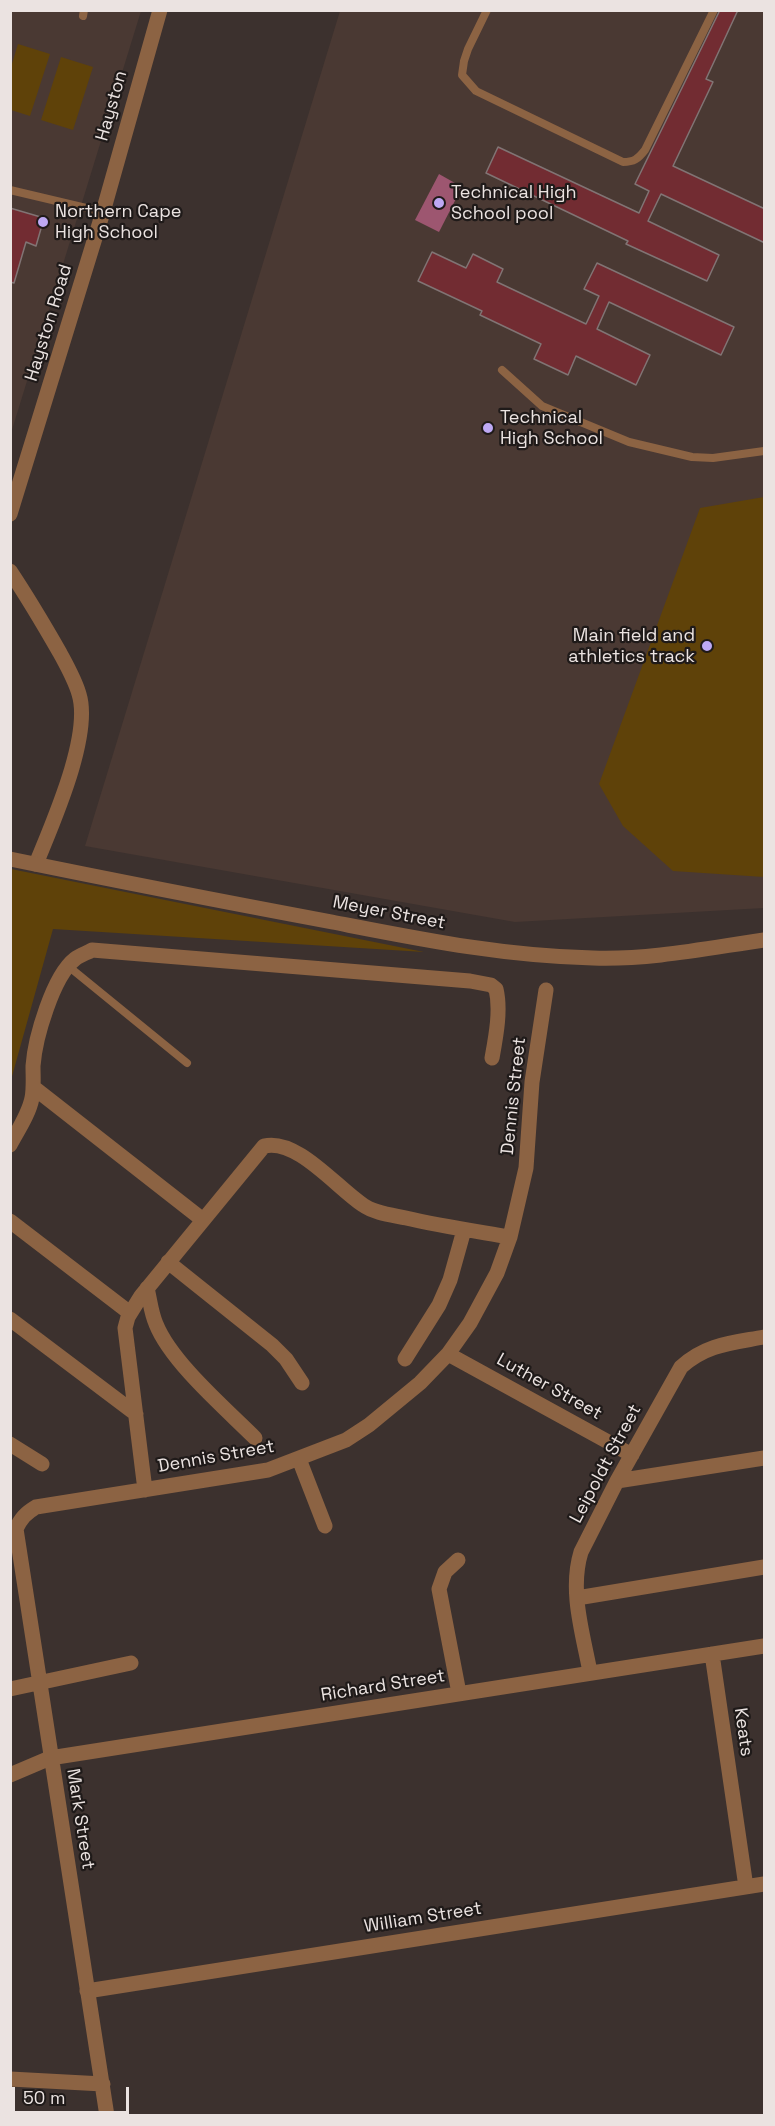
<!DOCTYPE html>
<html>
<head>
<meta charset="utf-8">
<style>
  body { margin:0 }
  #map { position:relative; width:775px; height:2126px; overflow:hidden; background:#3c312e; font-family:"Space Grotesk",sans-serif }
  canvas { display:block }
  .frame { position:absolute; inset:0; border:12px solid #ebe3e1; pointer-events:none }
  .scale { position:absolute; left:12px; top:2087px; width:117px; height:27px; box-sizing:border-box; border:3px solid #ebe3e1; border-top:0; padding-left:8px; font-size:18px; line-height:21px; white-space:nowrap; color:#ebe3e1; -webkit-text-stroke:4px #1f1a19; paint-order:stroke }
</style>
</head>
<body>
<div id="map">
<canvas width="775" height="2126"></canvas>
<div class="frame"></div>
<div class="scale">50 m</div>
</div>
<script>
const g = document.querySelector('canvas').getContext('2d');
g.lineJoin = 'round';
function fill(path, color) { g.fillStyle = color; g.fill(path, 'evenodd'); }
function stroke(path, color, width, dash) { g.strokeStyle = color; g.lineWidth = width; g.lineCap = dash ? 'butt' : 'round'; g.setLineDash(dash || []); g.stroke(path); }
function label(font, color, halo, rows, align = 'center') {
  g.font = font + ' "Space Grotesk",sans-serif'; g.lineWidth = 4.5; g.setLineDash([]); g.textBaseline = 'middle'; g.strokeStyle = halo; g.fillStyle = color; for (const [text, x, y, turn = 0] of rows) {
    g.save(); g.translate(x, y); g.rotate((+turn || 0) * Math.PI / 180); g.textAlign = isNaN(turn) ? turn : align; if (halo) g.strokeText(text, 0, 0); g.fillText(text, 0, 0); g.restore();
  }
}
fill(new Path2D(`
  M11,11H141L11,433Z
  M340,11H764V908L515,922L85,846Z`), '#4a3933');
fill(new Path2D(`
  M18,44L50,54L30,116L11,110V67Z
  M61,57L93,67L73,130L41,120Z
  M764,497V877L673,871L623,826L599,784L700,508Z
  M11,869L424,952L53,929L11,1080Z`), '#5f4209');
fill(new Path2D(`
  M439,174L462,187L439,232L415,220Z`), '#9d5670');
const building = new Path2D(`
  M720,10H738L706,79L713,82L673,166L765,209V243L661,194L648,221L719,255L707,281L626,244L628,241L486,173L498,147L639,213L649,191L635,184Z
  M10,208L44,218L36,246L26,242L14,283L10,282Z
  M432,252L466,268L473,254L503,269L497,282L586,324L599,296L584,289L597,263L734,327L721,355L609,302L597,329L650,355L636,385L576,356L568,375L534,359L541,344L480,315L482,311L418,281Z`);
fill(building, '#722c32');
stroke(building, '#817474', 1.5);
stroke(new Path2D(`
  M487,10L468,49L464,61L462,75L476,91L623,162C634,162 638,159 645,150L714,10
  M83,16L84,10
  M10,190L103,212
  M502,370L542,406L629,442L692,457L713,458L764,451
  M68,966L187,1063`), '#8c6343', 8);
stroke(new Path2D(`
  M10,514L103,212L160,10
  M10,571C28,598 44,625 60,653C67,666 75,680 79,694C92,736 52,824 36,864
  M33,1087L203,1220
  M10,1145C18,1130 29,1114 32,1098C34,1088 33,1076 33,1066C35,1038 53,976 75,959C80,955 87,953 92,950L470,981L491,985L496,989C501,1010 496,1036 492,1058
  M10,1221L130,1313
  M168,1262L272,1345L286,1359L302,1383
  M147,1288C150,1300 151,1313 156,1324C171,1362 226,1409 255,1438
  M10,1319L136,1414
  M448,1354L632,1455
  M405,1359L439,1305L450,1280L464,1230
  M10,1444L42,1464
  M299,1459L325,1526
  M617,1481L764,1458
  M145,1490L125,1328L128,1317L141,1296L264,1146C297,1138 336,1187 363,1205C374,1213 392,1215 406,1218C440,1226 475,1231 510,1237
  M16,1529C21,1518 26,1513 36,1507L268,1470L346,1440L369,1425L420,1383L448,1354L470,1323L497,1273L510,1237L526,1168L532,1082L546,990
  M16,1529L107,2116
  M458,1560L445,1572L439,1589L459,1693
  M577,1598L764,1567
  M712,1654L746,1887
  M590,1672C583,1634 569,1591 581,1552L617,1481L681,1367C706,1344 732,1343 764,1337
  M10,1689L131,1663
  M10,1775L50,1758L764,1646
  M87,1991L764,1884
  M10,2079L103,2084`), '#8c6343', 15);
stroke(new Path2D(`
  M10,859C117,881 225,902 332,922C420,939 502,956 593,958C650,960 708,948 764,940`), '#8c6343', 15);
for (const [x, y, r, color] of [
  [439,203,6,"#bea9f4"],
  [43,222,6,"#bea9f4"],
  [488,428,6,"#bea9f4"],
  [707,646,6,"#bea9f4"]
]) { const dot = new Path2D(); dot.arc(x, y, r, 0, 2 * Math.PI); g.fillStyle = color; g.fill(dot); stroke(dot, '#1f1a19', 2); }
label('18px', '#ebe3e1', '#1f1a19', [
  ["Hayston",112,106,-74],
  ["Hayston Road",49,323,-73],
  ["Meyer Street",389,913,11],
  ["Dennis Street",514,1096,-84],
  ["Luther Street",549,1387,29],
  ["Dennis Street",216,1457,-10],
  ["Leipoldt Street",606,1464,-62],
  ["Richard Street",383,1686,-9],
  ["Keats",743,1732,82],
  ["Mark Street",80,1819,81],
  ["William Street",423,1918,-9]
]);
label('18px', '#ebe3e1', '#1f1a19', [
  ["Technical High",451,193],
  ["School pool",451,214],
  ["Northern Cape",55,212],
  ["High School",55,233],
  ["Technical",500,418],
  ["High School",500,439],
  ["Main field and",695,636,"right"],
  ["athletics track",695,657,"right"]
], 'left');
</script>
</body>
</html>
